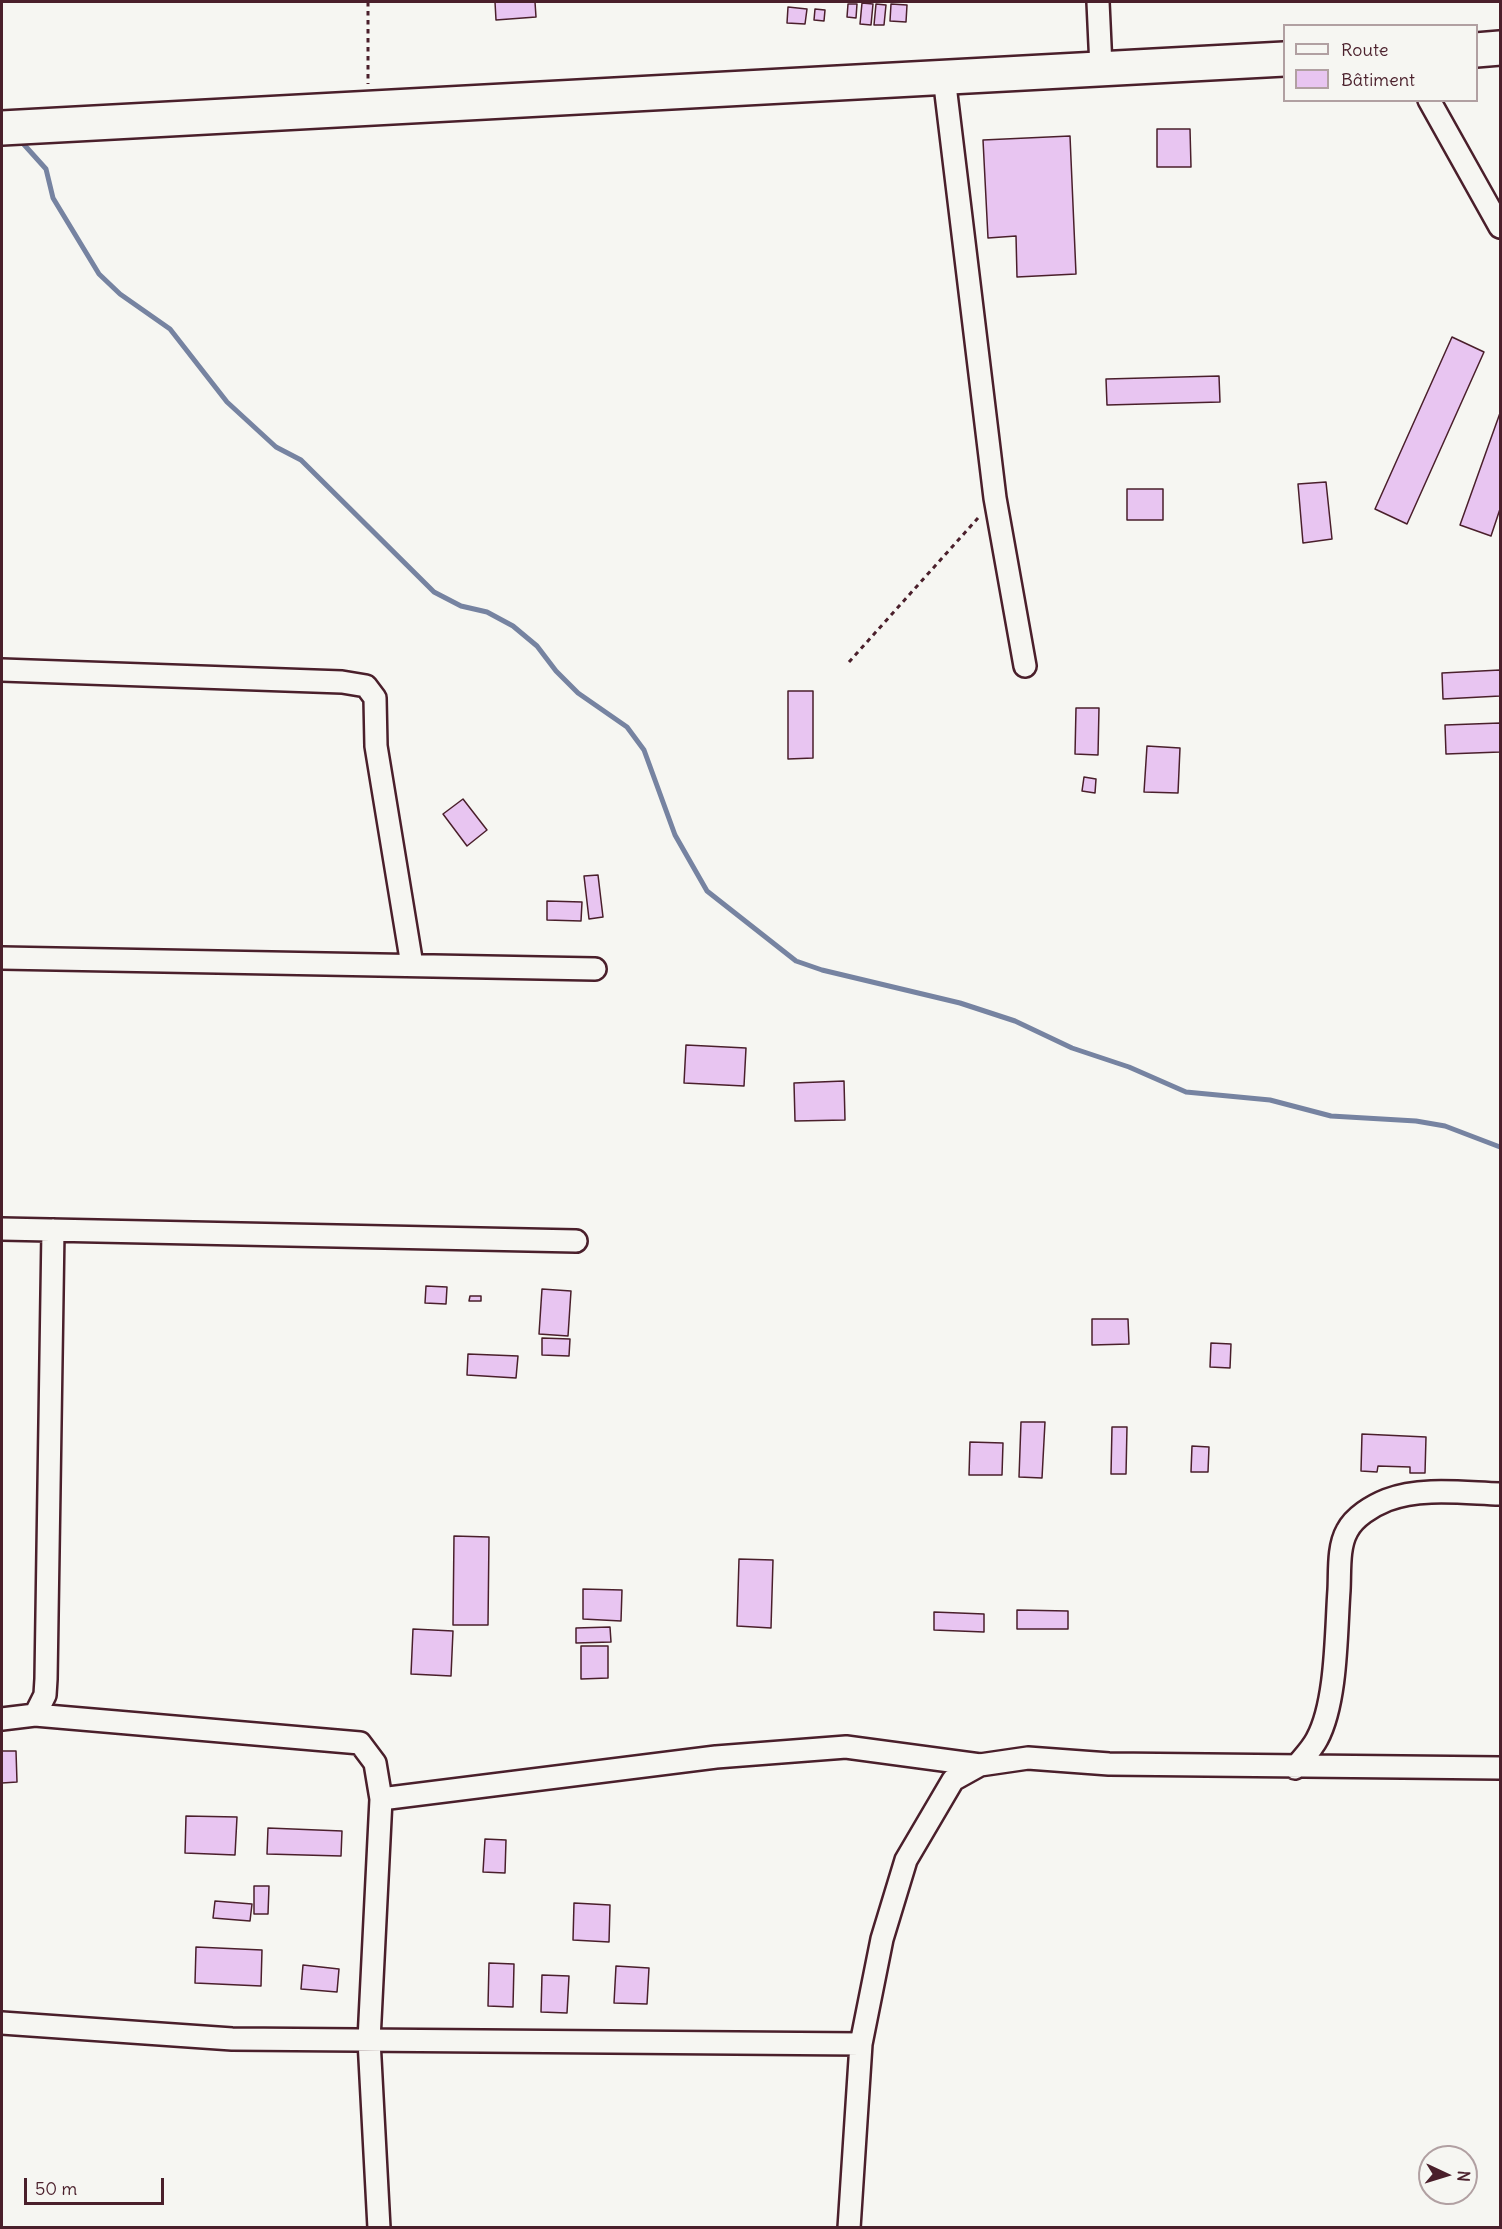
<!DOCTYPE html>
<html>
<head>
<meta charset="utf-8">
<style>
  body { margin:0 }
  #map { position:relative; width:1502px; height:2229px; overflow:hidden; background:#f6f6f2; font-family:Delius,sans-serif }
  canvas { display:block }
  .frame { position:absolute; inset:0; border:3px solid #4a1f2b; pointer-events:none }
  .legend { position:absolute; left:1283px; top:24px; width:195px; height:78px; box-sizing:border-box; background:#f6f6f2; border:2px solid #b1a0a2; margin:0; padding:8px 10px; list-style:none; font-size:18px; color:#4a1f2b }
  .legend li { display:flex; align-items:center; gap:12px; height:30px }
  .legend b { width:30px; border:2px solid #b1a0a2 }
  .north { position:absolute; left:1418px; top:2145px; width:60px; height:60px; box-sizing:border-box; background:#f6f6f2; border:2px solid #b1a0a2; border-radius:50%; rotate:94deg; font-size:16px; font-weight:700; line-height:24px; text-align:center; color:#4a1f2b }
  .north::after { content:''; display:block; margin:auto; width:21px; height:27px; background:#4a1f2b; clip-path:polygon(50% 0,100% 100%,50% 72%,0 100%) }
  .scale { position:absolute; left:24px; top:2178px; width:140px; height:27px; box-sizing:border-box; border:3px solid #4a1f2b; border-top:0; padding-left:8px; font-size:18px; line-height:21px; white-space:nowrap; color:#4a1f2b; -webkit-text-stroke:4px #f6f6f2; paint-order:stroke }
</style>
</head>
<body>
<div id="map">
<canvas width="1502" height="2229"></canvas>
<div class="frame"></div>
<ul class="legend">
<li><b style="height:8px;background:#f6f6f2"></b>Route</li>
<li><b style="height:16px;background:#e8c5f1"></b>Bâtiment</li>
</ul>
<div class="north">N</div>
<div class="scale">50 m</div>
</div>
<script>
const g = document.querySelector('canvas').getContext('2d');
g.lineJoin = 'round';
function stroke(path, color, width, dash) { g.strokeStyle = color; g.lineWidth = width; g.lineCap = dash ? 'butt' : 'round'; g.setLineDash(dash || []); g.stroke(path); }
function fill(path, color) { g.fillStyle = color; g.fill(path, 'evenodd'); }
stroke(new Path2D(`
  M19,139L46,169L53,198L99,274L120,294L170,329L227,402L276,447L301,460L434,592L461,606L487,612L513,626L537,646L556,671L578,693L627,727L644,750L675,835L707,891L796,961L822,970L960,1003L1015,1021L1072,1048L1129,1067L1186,1092L1270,1100L1331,1116L1416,1121L1445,1126L1500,1147`), '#7683a1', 5);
const building = new Path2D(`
  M495,2H535L536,17L496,20Z
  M862,3L873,4L871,25L860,24Z
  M848,4H857L856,18L847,17Z
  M876,4L886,5L884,25H874Z
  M891,4L907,5L906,22L890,21Z
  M788,7L807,9L805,24L787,23Z
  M815,9L825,10L824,21L814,20Z
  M1157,129H1190L1191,167H1157Z
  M1070,136L1076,274L1017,277L1016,236L988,238L983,140Z
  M1452,337L1484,352L1407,524L1375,509Z
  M1219,376L1220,402L1107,405L1106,379Z
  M1500,413V509L1491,536L1460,525Z
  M1326,482L1332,539L1303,543L1298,484Z
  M1127,489H1163V520H1127Z
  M1500,670V696L1443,699L1442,673Z
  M788,691H813V758L788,759Z
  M1076,708H1099L1098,755L1075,754Z
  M1500,723V752L1446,754L1445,725Z
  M1147,746L1180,748L1178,793L1144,792Z
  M1084,777L1096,779L1095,793L1082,791Z
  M463,799L487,830L467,846L443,814Z
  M598,875L603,917L589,919L584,876Z
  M547,901L582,902L581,921L547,920Z
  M686,1045L746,1048L744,1086L684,1083Z
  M844,1081L845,1120L795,1121L794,1083Z
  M426,1286L447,1287L446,1304L425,1303Z
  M542,1289L571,1291L568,1336L539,1334Z
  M470,1296H481V1301H469Z
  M1092,1319H1128L1129,1344L1092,1345Z
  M542,1338L570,1339L569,1356L542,1355Z
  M1211,1343L1231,1344L1230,1368L1210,1367Z
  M468,1354L518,1356L516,1378L467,1375Z
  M1021,1422H1045L1042,1478L1019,1477Z
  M1112,1427H1127L1126,1474H1111Z
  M1362,1434L1426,1437L1425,1473H1410V1467L1378,1466L1377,1472L1361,1471Z
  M970,1442L1003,1443L1002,1475H969Z
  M1192,1446L1209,1447L1208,1472H1191Z
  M454,1536L489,1537L488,1625H453Z
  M739,1559L773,1560L771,1628L737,1626Z
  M583,1589L622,1590L621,1621L583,1619Z
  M1017,1610L1068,1611V1629H1017Z
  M934,1612L984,1614V1632L934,1630Z
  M610,1627L611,1642L576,1643V1628Z
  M413,1629L453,1631L451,1676L411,1674Z
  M581,1646H608V1678L581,1679Z
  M2,1751H16L17,1782L2,1783Z
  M186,1816L237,1817L235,1855L185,1853Z
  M268,1828L342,1831L341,1856L267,1854Z
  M485,1839L506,1840L505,1873L483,1872Z
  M254,1886H269L268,1914H254Z
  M215,1901L252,1904L250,1921L213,1918Z
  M574,1903L610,1905L609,1942L573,1940Z
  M196,1947L262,1950L261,1986L195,1983Z
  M489,1963L514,1964L513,2007L488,2006Z
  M303,1965L339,1969L337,1992L301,1989Z
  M616,1966L649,1968L647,2004L614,2003Z
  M542,1975L569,1976L567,2013L541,2012Z`);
fill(building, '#e8c5f1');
stroke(building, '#4a1f2b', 1.5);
const minor = new Path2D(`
  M1098,2L1101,67
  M944,77L995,498L1025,666
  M1429,100L1500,227
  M2,670L342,682L366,686L375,698L376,746L412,965
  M2,958L595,969
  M2,1229L576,1241
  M35,1715L360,1743L375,1763L381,1799L369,2040L379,2228
  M2,1719L35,1715L45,1695L46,1679L53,1230
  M1295,1768C1302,1759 1312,1749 1317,1739C1337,1702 1336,1632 1339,1590C1340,1571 1338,1547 1347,1531C1354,1517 1372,1506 1387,1500C1421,1487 1464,1493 1500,1494
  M381,1799L716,1757L846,1747L980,1765
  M2,2023L232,2039L861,2044
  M849,2228L861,2044L882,1939L906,1860L953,1780L980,1765L1028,1758L1109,1764L1500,1768`);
const primary = new Path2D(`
  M1476,50L1500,48
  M2,128L1284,59`);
stroke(minor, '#4a1f2b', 26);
stroke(primary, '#4a1f2b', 38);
stroke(new Path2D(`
  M368,2V84
  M849,662L978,518`), '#4a1f2b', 3, [4.5, 4.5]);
stroke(minor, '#f6f6f2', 21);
stroke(primary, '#f6f6f2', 33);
</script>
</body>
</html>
